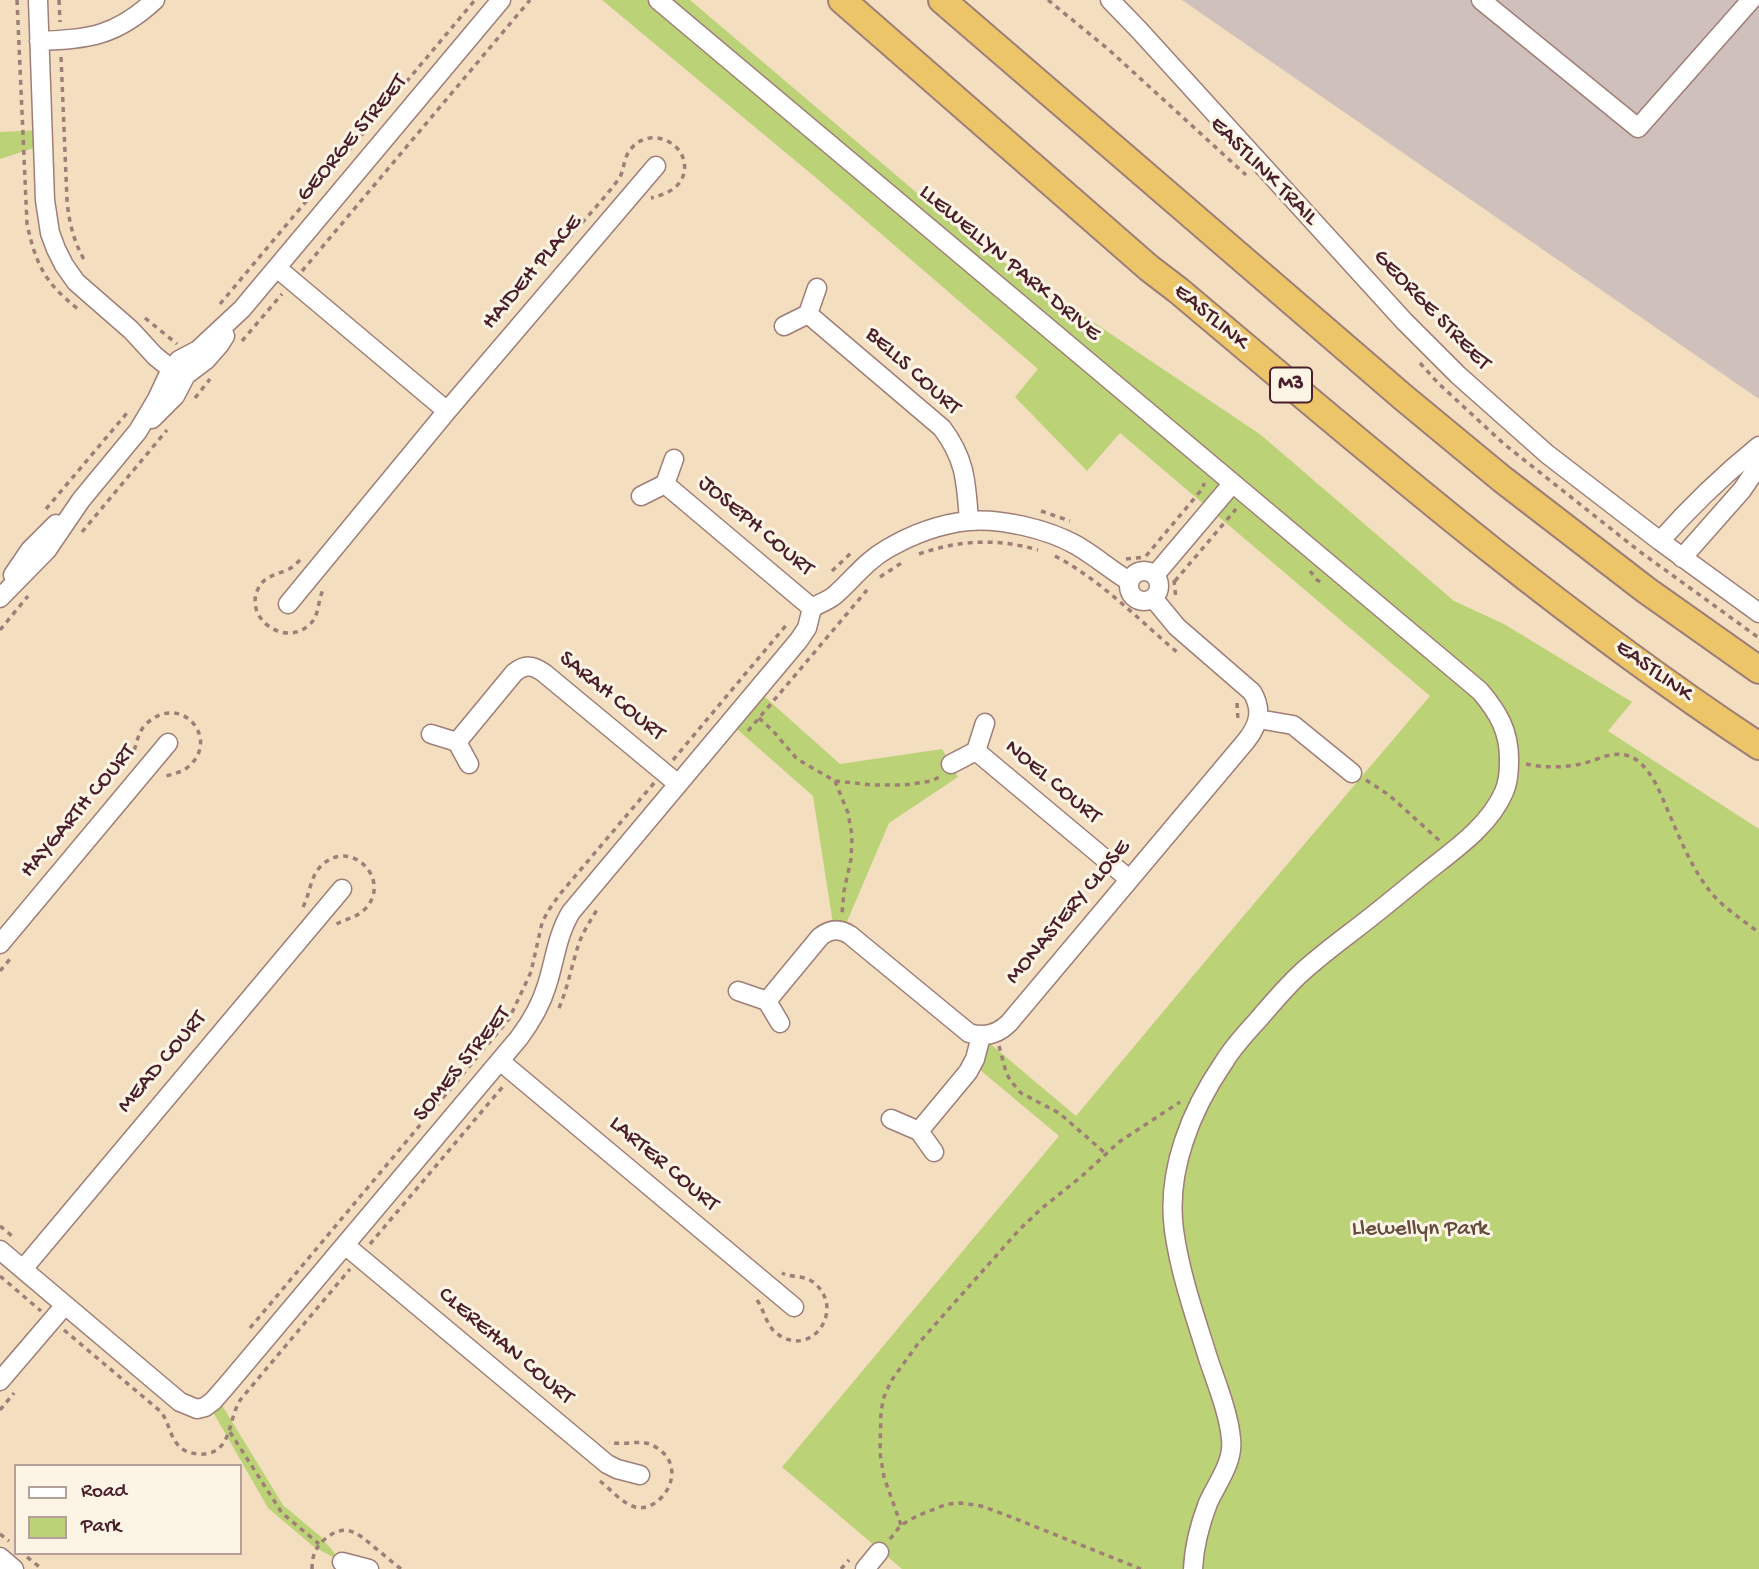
<!DOCTYPE html>
<html>
<head>
<meta charset="utf-8">
<style>
  body { margin:0 }
  #map { position:relative; width:1759px; height:1569px; overflow:hidden; background:#f3dec0; font-family:"Gochi Hand",sans-serif }
  canvas { display:block }
  .legend { position:absolute; left:14px; top:1464px; width:228px; height:91px; box-sizing:border-box; background:#fcf5e5; border:2px solid #b59f9b; margin:0; padding:9px 12px; list-style:none; font-size:21px; color:#4a1f2b }
  .legend li { display:flex; align-items:center; gap:14px; height:35px }
  .legend b { width:35px; border:2px solid #b59f9b }
</style>
</head>
<body>
<div id="map">
<canvas width="1759" height="1569"></canvas>
<ul class="legend">
<li><b style="height:9px;background:#fff"></b>Road</li>
<li><b style="height:19px;background:#bcd276"></b>Park</li>
</ul>
</div>
<script>
const g = document.querySelector('canvas').getContext('2d');
g.lineJoin = 'round';
function fill(path, color) { g.fillStyle = color; g.fill(path, 'evenodd'); }
function stroke(path, color, width, dash) { g.strokeStyle = color; g.lineWidth = width; g.lineCap = dash ? 'butt' : 'round'; g.setLineDash(dash || []); g.stroke(path); }
function label(font, color, halo, rows, align = 'center') {
  g.font = font + ' "Gochi Hand",sans-serif'; g.lineWidth = 6; g.setLineDash([]); g.textBaseline = 'middle'; g.strokeStyle = halo; g.fillStyle = color; for (const [text, x, y, turn = 0] of rows) {
    g.save(); g.translate(x, y); g.rotate((+turn || 0) * Math.PI / 180); g.textAlign = isNaN(turn) ? turn : align; if (halo) g.strokeText(text, 0, 0); g.fillText(text, 0, 0); g.restore();
  }
}
fill(new Path2D(`
  M1182,0H1759V399Z`), '#cfc0bb');
fill(new Path2D(`
  M602,0H690L977,244L1261,435L1454,601L1504,624L1632,702L1608,731L1759,829V1569H902L782,1467L1059,1136L973,1064L981,1036L1076,1116L1213,952L1430,696L1120,433L1087,471L1015,397L1038,369L815,177Z
  M43,130V145L0,159V132Z
  M757,690L840,764L942,749L958,777L889,823L843,931L834,930L813,796L730,723Z
  M217,1397L283,1505L321,1537L342,1562L314,1547L268,1508L209,1405Z`), '#bcd276');
const minor = new Path2D(`
  M38,0L45,200L50,233L56,249L64,265L76,282L131,330L155,356L171,369L186,375
  M658,0L1480,691C1498,712 1510,732 1509,762C1509,772 1508,783 1504,792C1488,829 1448,854 1419,878C1396,897 1373,916 1349,934C1332,947 1315,960 1300,974C1284,989 1271,1005 1257,1021C1245,1034 1233,1047 1224,1062C1191,1110 1166,1171 1174,1230C1180,1274 1195,1316 1208,1358C1216,1382 1229,1414 1231,1439C1234,1462 1217,1483 1208,1503C1200,1524 1194,1546 1193,1569
  M1110,0L1139,30L1404,321L1458,375L1547,454L1660,541L1759,613
  M1481,0L1638,128L1751,0
  M39,41C90,39 116,36 155,0
  M277,268L447,411
  M808,314L942,428C966,460 966,482 969,521
  M784,326L808,314L817,288
  M152,419L175,396L186,375L206,360L220,344L225,336
  M665,484L812,608
  M641,496L665,484L674,459
  M1660,541C1691,506 1722,476 1759,446
  M1682,558L1742,490L1759,465
  M1129 586a15 15 0 1 1 30 0a15 15 0 1 1-30 0Z
  M13,575L30,550L56,524
  M1155,575L1232,484
  M0,598L47,550L81,500L138,431L157,399L171,369L179,360L198,350L242,309L501,0
  M288,604L447,411L656,166
  M1258,719L1293,725L1352,773
  M431,734L457,742L469,764
  M457,742L514,673C525,664 533,665 544,673L678,784
  M976,751L1129,879
  M951,764L976,751L985,723
  M0,944L168,743
  M738,991L767,1001L780,1023
  M767,1001L820,937C830,929 839,928 850,935L969,1033C985,1038 998,1034 1009,1023L1246,741C1259,725 1263,710 1252,692L1177,627L1153,598
  M500,1061L794,1307
  M891,1119L919,1131L934,1152
  M919,1131L968,1072L975,1059L981,1036
  M345,1245L607,1464L617,1469L640,1475
  M0,1250L180,1402L197,1409L205,1407L213,1401L227,1385L519,1038C531,1022 541,1005 547,985C555,960 557,935 571,912L799,640L807,628L812,608C820,603 828,601 835,595C853,579 866,561 887,549C911,535 940,524 968,521C1001,518 1047,529 1076,545C1095,556 1111,570 1129,581
  M23,1269L342,889
  M0,1381L65,1305
  M0,1557L14,1569
  M342,1562L369,1569
  M865,1569L879,1552`);
const highway = new Path2D(`
  M842,0L1149,268L1179,291C1367,449 1553,610 1759,746
  M942,0L1404,398L1502,479L1646,590L1759,670`);
stroke(minor, '#9e7e76', 21);
stroke(highway, '#9e7e76', 30);
stroke(new Path2D(`
  M17,0L27,224C36,265 45,283 78,309
  M59,0L60,22
  M1048,0L1108,49L1246,175
  M61,57L67,200C69,223 74,243 86,263
  M569,238C585,219 603,200 618,180C624,172 623,163 627,155C637,135 661,132 677,148C683,154 686,164 684,173C680,189 666,194 651,198
  M302,271L530,0
  M220,304L475,0
  M145,318L177,344
  M242,341L282,294
  M1420,363L1438,383L1504,444L1639,551L1759,638
  M195,398L210,379
  M46,509L127,413
  M1041,511L1070,521
  M82,532L167,430
  M919,554C959,540 997,538 1038,550
  M1055,556C1101,580 1139,620 1178,653
  M1146,556L1203,488L1204,483
  M1126,559L1146,557
  M300,560C296,564 292,568 287,570C276,575 265,576 259,587C242,617 284,648 309,625C320,616 317,602 323,590
  M832,571L852,552
  M1310,571L1317,580L1324,584
  M880,577L903,562
  M1174,580L1176,599
  M1175,581L1236,509
  M0,630L28,596
  M1237,703L1238,720
  M759,718L773,731L797,759L835,781L873,785H904L932,781L941,776
  M748,731L867,590
  M130,759C137,748 136,735 145,725C180,690 222,739 188,767C181,773 172,774 163,777
  M673,760L788,623
  M1526,764C1545,768 1566,768 1585,763C1592,761 1599,758 1606,756C1632,749 1645,764 1657,786C1672,818 1687,862 1709,890C1722,907 1742,919 1759,933
  M1366,780L1389,795L1441,842
  M835,781L848,813L852,835L851,859L844,891L842,914
  M303,907C310,894 310,877 321,866C351,836 394,881 364,910C356,918 344,919 335,925
  M0,971L10,959
  M559,1008C568,987 572,964 579,943C584,930 591,920 598,908
  M999,1046L1006,1072L1010,1080L1021,1093L1059,1113L1105,1153
  M0,1226L12,1236
  M370,1244L505,1084
  M0,1276L41,1311
  M757,1300C764,1310 766,1324 775,1332C810,1362 848,1309 813,1282C804,1275 792,1278 782,1273
  M250,1328L509,1019L531,972L542,923L548,911L560,894L654,783
  M64,1330L160,1411C169,1421 169,1435 178,1445C183,1451 190,1453 197,1454C234,1457 227,1418 241,1399L350,1269
  M0,1410L14,1393
  M230,1432L282,1513L319,1544
  M600,1481C610,1489 622,1503 635,1507C662,1514 693,1465 652,1445C640,1439 624,1446 609,1442
  M901,1525L884,1477L880,1453L881,1411L884,1397L891,1381L917,1345L1019,1230L1041,1209L1082,1176L1119,1142L1180,1102
  M0,1534L9,1541
  M890,1539L901,1525L917,1516L947,1504L961,1503L981,1506L1006,1515L1141,1569
  M27,1557L42,1569
  M312,1569C312,1557 315,1547 325,1539C345,1522 358,1533 374,1547C383,1554 392,1562 401,1569
  M841,1569L849,1560`), '#9e7e76', 3.5, [5, 5]);
stroke(minor, '#fff', 18);
stroke(highway, '#ecc569', 26);
for (const [x, y, w] of [
  [1291,385,42]
]) { const box = new Path2D(); box.roundRect(x - w / 2, y - 17.5, w, 35, 5); g.fillStyle = '#fcf5e5'; g.fill(box); stroke(box, '#4a1f2b', 2); }
label('bold 21px', '#4a1f2b', null, [
  ["M3",1291,385]
]);
label('23px', '#4a1f2b', '#fcf5e5', [
  ["GEORGE STREET",353,139,-50],
  ["EASTLINK TRAIL",1263,172,45],
  ["LLEWELLYN PARK DRIVE",1009,264,40],
  ["HAIDEH PLACE",533,273,-50],
  ["GEORGE STREET",1431,311,46],
  ["EASTLINK",1210,318,40],
  ["BELLS COURT",912,372,42],
  ["JOSEPH COURT",755,527,40],
  ["EASTLINK",1653,672,36],
  ["SARAH COURT",611,697,39],
  ["NOEL COURT",1052,783,40],
  ["HAYGARTH COURT",79,812,-50],
  ["MONASTERY CLOSE",1069,913,-50],
  ["MEAD COURT",163,1063,-50],
  ["SOMES STREET",463,1065,-51],
  ["LARTER COURT",663,1165,40],
  ["CLEREHAN COURT",505,1347,40]
]);
label('23px', '#664c3e', '#fcf5e5', [
  ["Llewellyn Park",1420,1230]
]);
</script>
</body>
</html>
